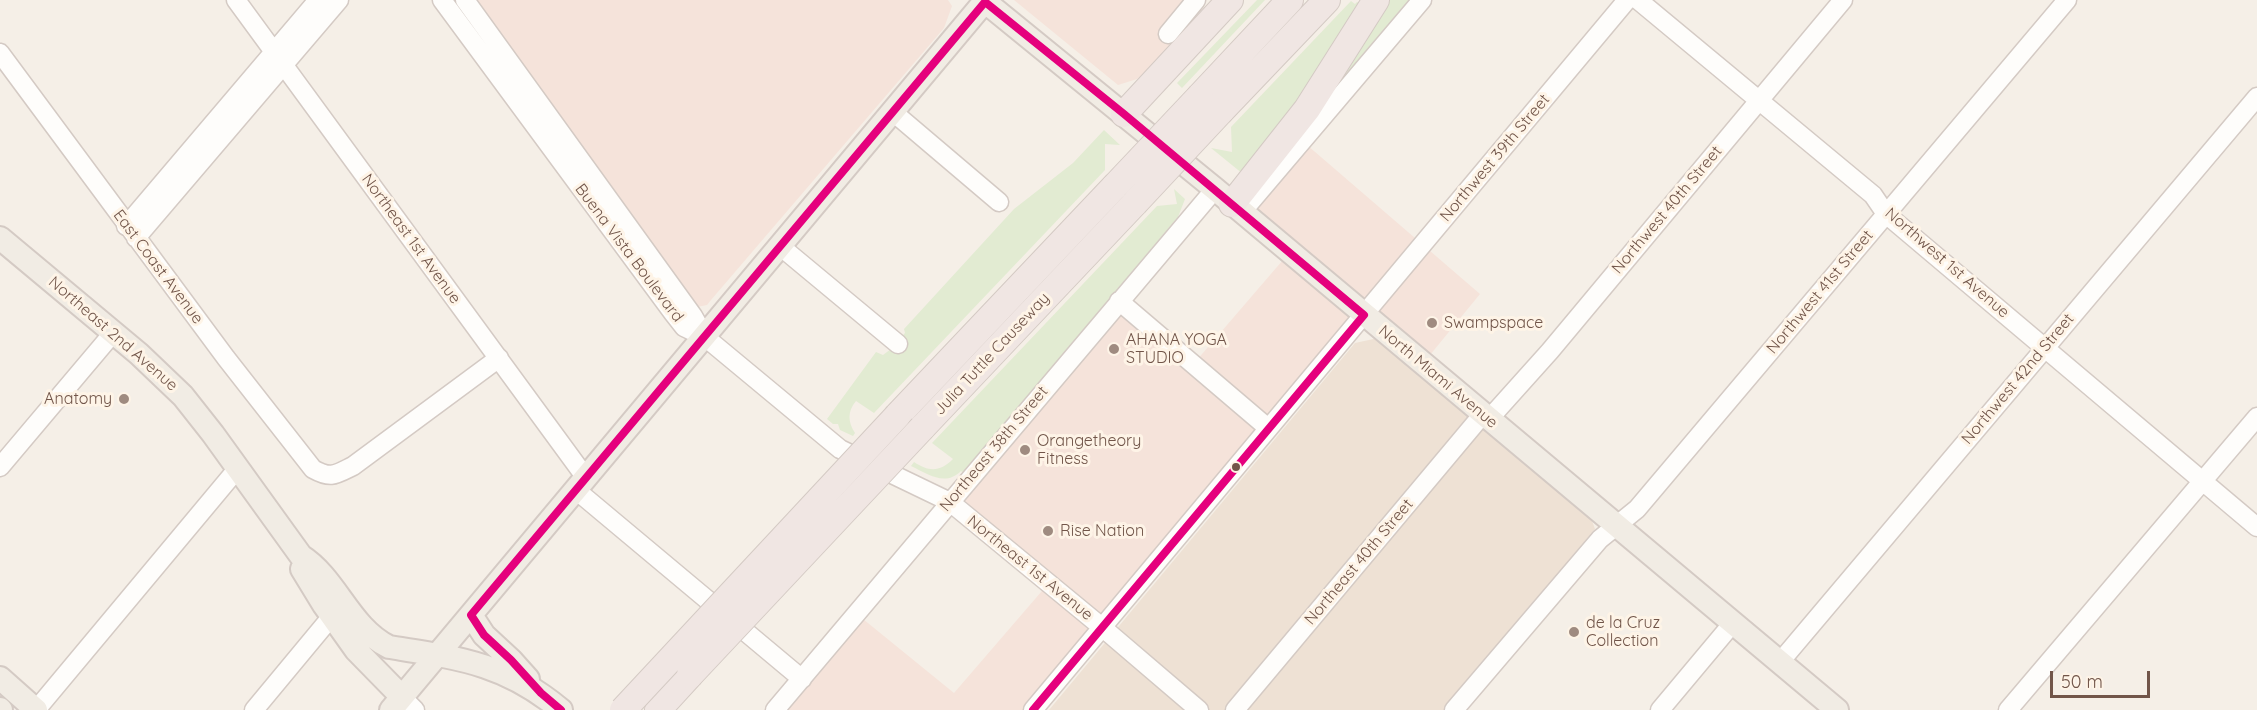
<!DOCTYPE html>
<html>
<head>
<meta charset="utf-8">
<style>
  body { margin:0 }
  #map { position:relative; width:2257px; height:710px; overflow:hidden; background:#f5efe7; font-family:Quicksand,sans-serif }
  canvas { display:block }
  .scale { position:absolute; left:2050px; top:671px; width:100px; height:27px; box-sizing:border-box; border:3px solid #715549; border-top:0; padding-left:8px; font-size:18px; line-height:21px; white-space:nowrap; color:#715549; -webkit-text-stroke:4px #fef4e7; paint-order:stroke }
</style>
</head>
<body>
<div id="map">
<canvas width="2257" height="710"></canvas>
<div class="scale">50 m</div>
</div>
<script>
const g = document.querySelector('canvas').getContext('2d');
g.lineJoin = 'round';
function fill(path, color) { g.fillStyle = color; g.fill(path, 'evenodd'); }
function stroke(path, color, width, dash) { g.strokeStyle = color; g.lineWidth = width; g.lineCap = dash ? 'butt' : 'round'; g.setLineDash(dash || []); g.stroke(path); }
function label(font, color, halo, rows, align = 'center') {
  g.font = font + ' Quicksand,sans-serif'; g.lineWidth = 6; g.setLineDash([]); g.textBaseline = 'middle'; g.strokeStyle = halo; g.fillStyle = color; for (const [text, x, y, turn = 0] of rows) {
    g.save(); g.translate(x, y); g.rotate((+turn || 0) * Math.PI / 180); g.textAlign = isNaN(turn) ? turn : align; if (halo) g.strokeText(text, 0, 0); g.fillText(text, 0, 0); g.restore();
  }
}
fill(new Path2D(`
  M1378,338L1591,518L1595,529L1444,710H1049L1355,343Z`), '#eee1d4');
fill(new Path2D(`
  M470,0H948L952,6L944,28L711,300L707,305L697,307Z
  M1014,0H1206L1154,66L1137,79L1118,85Z
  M1307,145L1480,294L1430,355L1364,302L1025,710H784L863,619L954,693L1054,577L960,499L1121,311L1190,368L1295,246L1253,208Z`), '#f5e3da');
fill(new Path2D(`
  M1257,0H1265L1182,88L1177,83Z
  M1386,0H1414L1285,154Z
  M1351,1L1355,4L1357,2L1364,5L1307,98L1243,174L1211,148L1232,152L1231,127Z
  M1104,130L1120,145L1105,144V170L874,413L856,401C847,412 848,422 855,433L853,436L840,430L838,424H833L827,419L876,352L883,355L891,349L905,333L904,329L1014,209L1073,163Z
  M1174,189L1185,199L1178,217L963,473L961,471C945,487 928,474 911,466L914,462C929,472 940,472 953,459L932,443L1157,206L1177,204Z`), '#e2ebd2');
const minor = new Path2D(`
  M236,0L586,478
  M442,0L673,313L684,327L705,337
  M465,0L693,316L705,337L840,449L950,502L1103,628L1199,710
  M1638,0L1873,195L1886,214L2257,527
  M1168,34L1196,0
  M0,53L226,358L313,469C331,479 335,475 353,466L499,358
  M893,112L999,202
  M1242,212L1422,0
  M126,226L318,0
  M136,238L339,0
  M780,246L898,344
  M1119,301L1268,428
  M1489,419L1550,351L1843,0
  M0,467L113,333
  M576,490L802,679
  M1780,662L2257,97
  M402,697L415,710
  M36,710L238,468
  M254,710L332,616
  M775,710L1215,189
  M1033,710L1627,0
  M1235,710L1483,414
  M1454,710L1600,539L1637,509L2067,0
  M1660,710L1732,624
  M2008,710L2257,417`);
const major = new Path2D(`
  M983,0L1215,189L1837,710
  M0,238L139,354L183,396L213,434L301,556C337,579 349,627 389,647C458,658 505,663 561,710
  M302,569L324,605L356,650L402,697
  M471,615L484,635L511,660L528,679
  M0,678L36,710
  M0,709L1,710
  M391,710L986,0`);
const highway = new Path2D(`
  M1200,96L1290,0
  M1221,111L1327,0
  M1124,114L1230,0
  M1232,204L1307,109L1376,0
  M897,416L1115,186
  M922,428L1135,203
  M658,710L690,675`);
stroke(minor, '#d4cac4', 21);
stroke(major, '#d4cac4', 26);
stroke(highway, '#d4cac4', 28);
stroke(minor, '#fefdfb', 18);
stroke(major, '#f1ece4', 22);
stroke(highway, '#f0e6e3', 26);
const highwayBridge = new Path2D(`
  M1115,186L1200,96
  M1135,203L1221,111
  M690,675L922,428
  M623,710L897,416`);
stroke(highwayBridge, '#d4cac4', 28, []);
stroke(highwayBridge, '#f0e6e3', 26);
stroke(new Path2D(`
  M561,710L541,693L511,660L484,635L471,615L985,2L1124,114L1364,315L1033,710`), '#e5007d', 8);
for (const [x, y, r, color] of [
  [1432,323,6,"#9f8b80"],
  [1114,349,6,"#9f8b80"],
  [124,399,6,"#9f8b80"],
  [1025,450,6,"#9f8b80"],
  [1236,467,5,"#715549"],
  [1048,531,6,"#9f8b80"],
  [1574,632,6,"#9f8b80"]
]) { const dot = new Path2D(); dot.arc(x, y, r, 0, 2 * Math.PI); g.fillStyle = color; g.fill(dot); stroke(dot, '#fef4e7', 2); }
label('16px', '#715549', '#fef4e7', [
  ["Northwest 39th Street",1495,158,-50],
  ["Northwest 40th Street",1667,210,-50],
  ["Northeast 1st Avenue",411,239,54],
  ["Buena Vista Boulevard",629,253,53],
  ["Northwest 1st Avenue",1947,263,41],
  ["East Coast Avenue",158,267,53],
  ["Northwest 41st Street",1820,292,-50],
  ["Northeast 2nd Avenue",113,334,41],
  ["Julia Tuttle Causeway",992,354,-47],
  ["North Miami Avenue",1438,377,40],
  ["Northwest 42nd Street",2018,379,-50],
  ["Northeast 38th Street",994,449,-50],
  ["Northeast 40th Street",1359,562,-50],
  ["Northeast 1st Avenue",1030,568,39]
]);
label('16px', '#715549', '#fef4e7', [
  ["Swampspace",1444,323],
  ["AHANA YOGA",1126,340],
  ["STUDIO",1126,358],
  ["Anatomy",112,399,"right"],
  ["Orangetheory",1037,441],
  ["Fitness",1037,459],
  ["Rise Nation",1060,531],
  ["de la Cruz",1586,623],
  ["Collection",1586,641]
], 'left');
</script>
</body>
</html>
